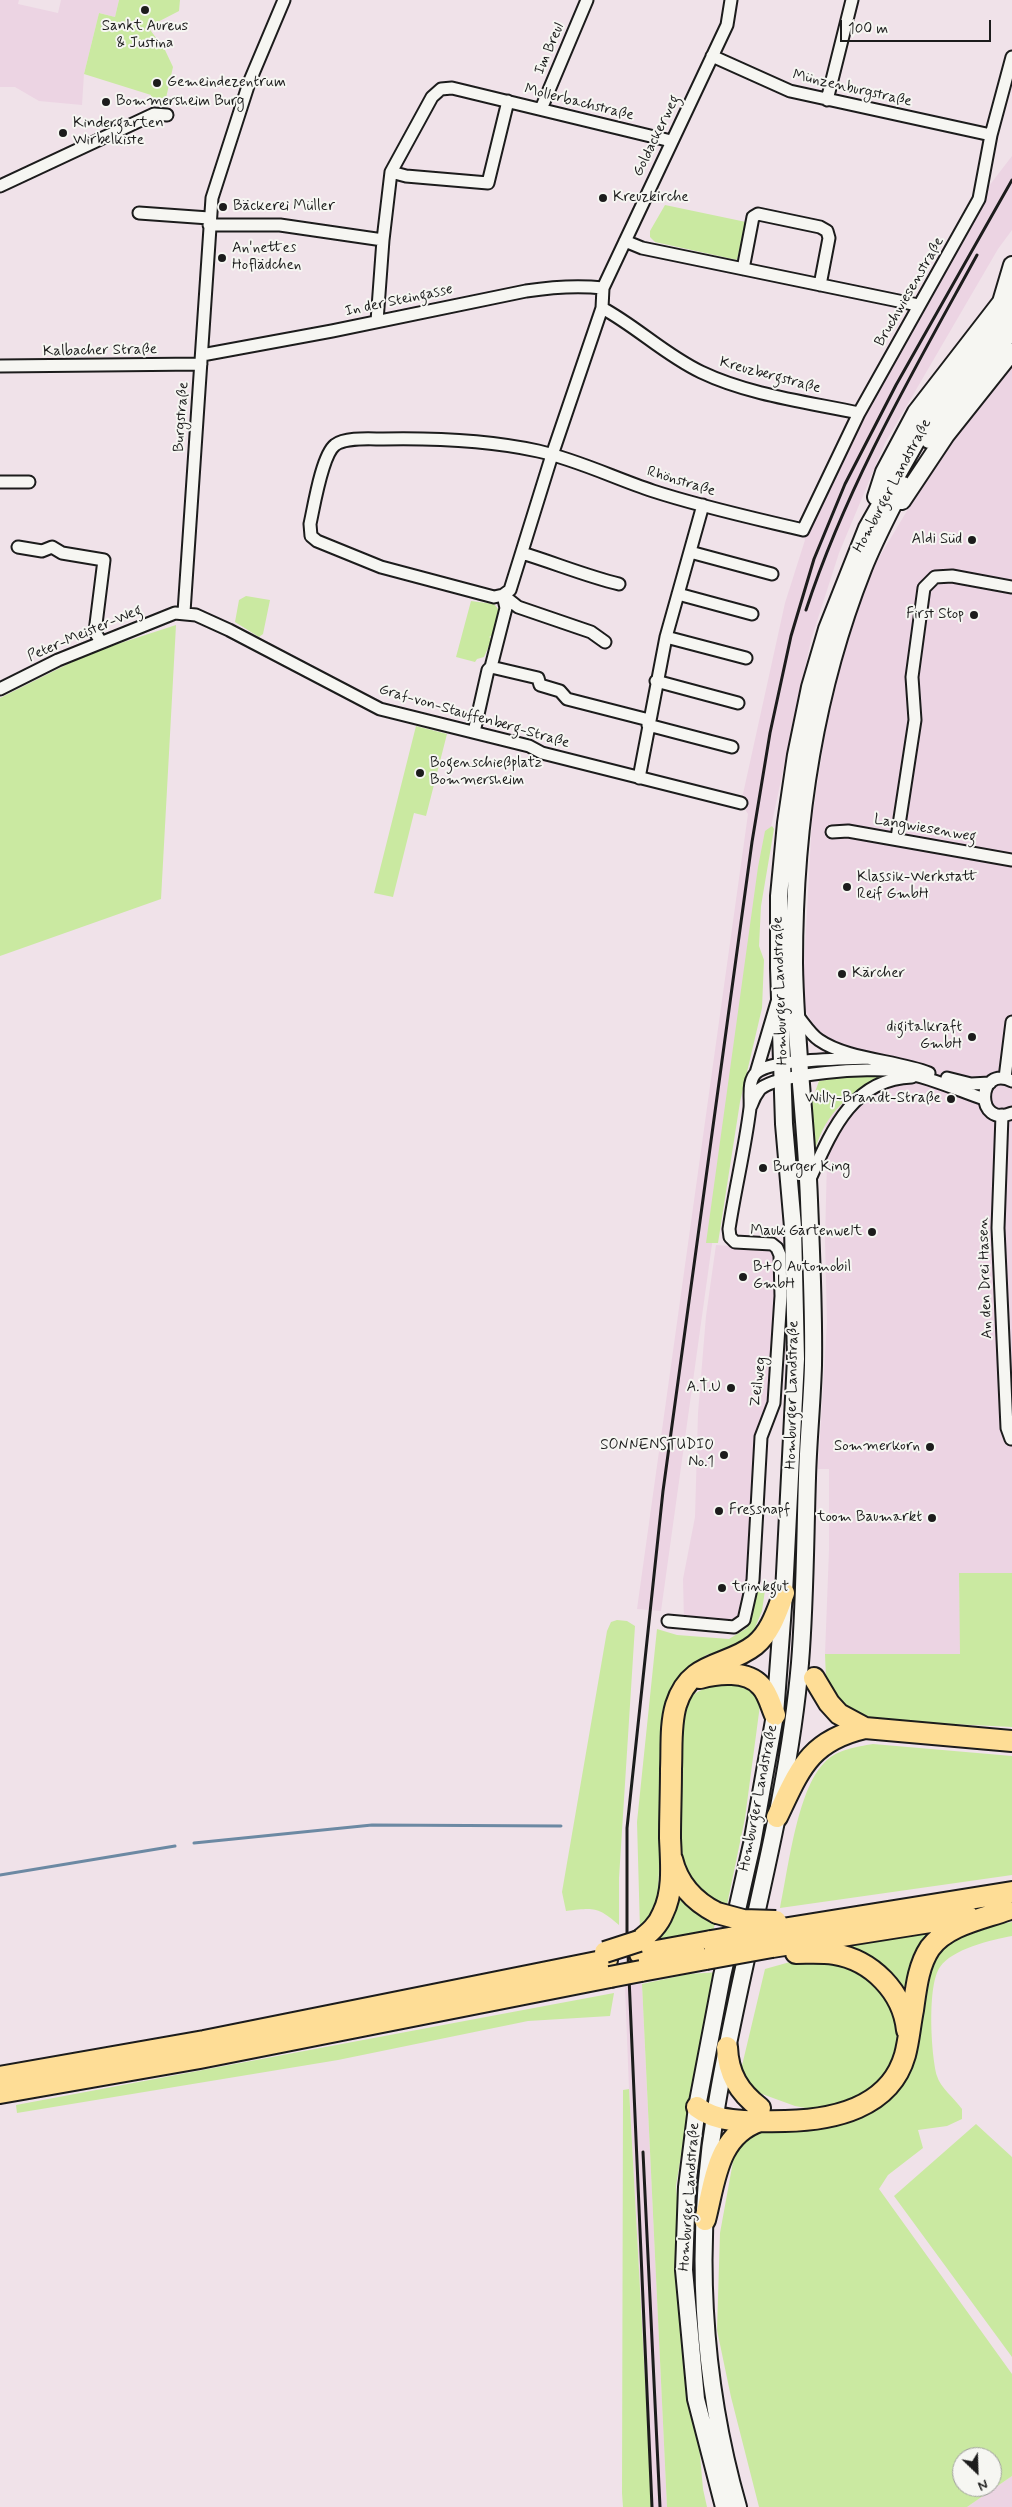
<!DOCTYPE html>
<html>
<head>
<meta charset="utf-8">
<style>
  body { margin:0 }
  #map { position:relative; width:1012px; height:2507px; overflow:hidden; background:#f0e2e9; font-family:Mynerve,sans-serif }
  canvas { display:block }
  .north { position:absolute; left:952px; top:2447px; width:50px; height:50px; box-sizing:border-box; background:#f6f6f2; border:1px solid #9f9f9c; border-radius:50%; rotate:156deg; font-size:14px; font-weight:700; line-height:20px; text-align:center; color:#1c1c1c }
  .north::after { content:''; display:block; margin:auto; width:18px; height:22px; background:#1c1c1c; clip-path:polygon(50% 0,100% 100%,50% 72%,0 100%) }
  .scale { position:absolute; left:840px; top:20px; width:151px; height:22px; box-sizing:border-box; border:2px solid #1c1c1c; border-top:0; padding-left:6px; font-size:15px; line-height:18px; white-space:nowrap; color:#1c1c1c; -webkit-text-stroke:4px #f6f6f2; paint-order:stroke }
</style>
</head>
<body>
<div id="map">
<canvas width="1012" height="2507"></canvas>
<div class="north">N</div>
<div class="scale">100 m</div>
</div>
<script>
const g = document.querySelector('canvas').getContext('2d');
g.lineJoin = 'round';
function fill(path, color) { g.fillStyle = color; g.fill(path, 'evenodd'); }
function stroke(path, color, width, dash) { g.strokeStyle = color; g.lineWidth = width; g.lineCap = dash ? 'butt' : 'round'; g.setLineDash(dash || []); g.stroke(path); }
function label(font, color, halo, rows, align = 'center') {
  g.font = font + ' Mynerve,sans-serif'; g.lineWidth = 4; g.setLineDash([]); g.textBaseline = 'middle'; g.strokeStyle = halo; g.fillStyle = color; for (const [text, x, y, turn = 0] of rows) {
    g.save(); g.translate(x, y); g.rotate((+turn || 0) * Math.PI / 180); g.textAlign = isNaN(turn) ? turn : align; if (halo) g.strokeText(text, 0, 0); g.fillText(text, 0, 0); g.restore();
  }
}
fill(new Path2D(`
  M0,0H19L18,4L58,13L61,0H119L115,17L99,13L84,74L82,105L39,101L15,87H0Z
  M1012,156V230L998,249L885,443L839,553L811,640L768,841L661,1611L637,1609L748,814L741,803L785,603L805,540L803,530L859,413L979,199Z
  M1012,364V1573H959L961,1654H825L829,1550V1469H818L827,1322L825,1241L827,1159L821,1032L814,1025L805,1010L803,986L812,819L831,695L851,627L874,566L929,474Z
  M716,1245L769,1249L775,1257L774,1345L769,1397L756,1447L744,1603L739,1622L684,1621L683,1579L695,1517L698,1413L706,1316Z
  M642,1984L667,2507H652L629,2089L625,1986Z
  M1012,2476V2507H967Z`), '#ecd4e3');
fill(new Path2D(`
  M119,0H180L179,11L148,27L165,50L173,67L166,98H151V95L84,74L99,13L115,17Z
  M665,205L746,222L737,260L655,242L650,237V231Z
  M246,596L270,600L263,634L259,637L235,622L239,600Z
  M471,601L494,604L499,610L495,634L489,637L492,639L484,657L477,659L475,662L456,657Z
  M176,625L161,899L0,956V698L90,653Z
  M416,726L447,734L426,816L414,813L393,897L374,893Z
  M772,826L774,829L761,906L759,946L764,960L762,1008L740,1102L718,1243H706L758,867L765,831Z
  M865,1074L885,1076C849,1094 827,1110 815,1150L812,1149L810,1106L819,1081Z
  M959,1573H1012V1727L892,1721L860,1715L839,1700L826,1679L825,1654H960Z
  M766,1583L762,1611L751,1637L732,1648L706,1655L686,1672L662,1791L658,1895L653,1913L640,1930L637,1822L657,1629L677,1635L729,1639L747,1628L756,1590Z
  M617,1620L627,1621L635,1626L619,1878V1925C597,1906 594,1908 566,1911L562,1892L607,1631L611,1622Z
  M723,1684C740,1684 755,1686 760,1705L745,1818L727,1905C712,1903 696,1891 689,1877C676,1851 673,1727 687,1703C693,1690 710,1687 723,1684Z
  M873,1744L1012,1756V1875L780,1908C788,1871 797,1790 824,1763C837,1749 856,1747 873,1744Z
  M673,1885L716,1919L713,1932L644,1946Z
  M1012,1922V1936C991,1940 952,1949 940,1967C927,1985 931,2054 937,2076C940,2087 955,2099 962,2109V2119L947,2126L918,2130L923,2148L888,2175L879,2189L1012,2374V2476L967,2507H759L731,2397L717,2330L720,2233L736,2145L756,2131L853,2119L872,2111L893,2095L914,2061L932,1953L971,1929ZM962,2457H992V2487H962Z
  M943,1926L908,2014L831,1945Z
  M837,1961L865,1970L880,1988L897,2017L899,2042L889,2071L869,2093L843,2106L811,2109L795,2106L751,2090L740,2074L765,1969L790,1962Z
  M720,1972L690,2102L676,2186L703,2489L707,2507H667L642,1984L689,1974Z
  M614,1993L610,2016L528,2021L338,2060L17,2113L16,2105Z
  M629,2089L652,2507H623L622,2493L623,2090Z
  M976,2124L1012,2157V2357L894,2196Z`), '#cae9a1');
stroke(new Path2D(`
  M194,1843L372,1825L561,1826
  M0,1875L175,1846`), '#6c89a3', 3);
const minor = new Path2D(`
  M731,0L727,25L603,288L602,308L552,455L510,590L503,595L494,597L381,567L317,541L311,536L310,524C314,506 322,455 335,445C346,437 370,439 383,439C435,438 487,440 538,451C578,460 614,478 653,491C702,507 753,518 803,530L859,413L979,199L991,135L1012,57
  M712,56L790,91L991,135
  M827,100L852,0
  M541,109L587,0
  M391,172L406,176L488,183L508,101
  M0,186L154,114L167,115
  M139,213L209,218
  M209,225H280L383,240
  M625,241L642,248L918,305
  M743,269L753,217L758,214L820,227L827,231L829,238L820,285
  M602,308C636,326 665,355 701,372C749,395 807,402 859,413
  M377,321L383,240L391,172L432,97L441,89L452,88L671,141
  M202,355L332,331L526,291C552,287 577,285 603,288
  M0,366L201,364
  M0,482H29
  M18,547L42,551L52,547L62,553L104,560L95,632L101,642
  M690,552L772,574
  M522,553C555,563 586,576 619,584
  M678,594L752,614
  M503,595L518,607L591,632L605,642
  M184,612L212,198L249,83L284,0
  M666,637L746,658
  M491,667L538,678L540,685L560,691L567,699L649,720
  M656,681L738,703
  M0,689L58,660L175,613L196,615L229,630L380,709L529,746L542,753L741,803
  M648,725L732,747
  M474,732L488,670L491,667L506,608L503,595
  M639,778L666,637L703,505
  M832,832L848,831L1012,860
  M897,838L915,720L912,677L924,588L935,577L952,576L1012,587
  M796,1014C803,1022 810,1034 819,1040C848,1060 896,1060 929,1073
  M756,1073L777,1002
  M947,1078L971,1084L990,1083
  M1005,1078L1012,1022
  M1012,1081C976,1064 975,1129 1012,1113
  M751,1106C753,1100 756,1094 760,1089C779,1073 871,1067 896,1071C927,1076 955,1089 984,1099
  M1002,1115L998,1228L1007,1428L1011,1439
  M810,1179C831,1132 852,1079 912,1077
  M668,1621L734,1627L744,1620L753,1580L761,1437L774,1403L781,1296L780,1255L777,1248L772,1244L735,1242L730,1237L729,1229C735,1189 745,1149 750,1108C751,1098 747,1080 757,1072C774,1059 843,1059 867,1058`);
const secondary = new Path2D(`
  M1001,302L1012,265
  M929,440L972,378L1012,331
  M876,497L884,472L916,412L1001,302L1012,293
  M902,501L946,435L1012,352
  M724,2507L696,2399L684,2270L687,2187L697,2107L722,1976L752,1844L775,1715L784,1593L796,1359L793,1227L784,1124L779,968V896L786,823L796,755L810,687L827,629L867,528L939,401L970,359L1012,311
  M738,2507C701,2378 694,2242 716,2109C740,1960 787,1814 800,1663C805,1602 805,1540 807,1478C808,1440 812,1402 813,1365C814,1310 811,1254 809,1200C806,1121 795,1042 794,963C794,828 813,695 863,569C874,541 889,513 903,485`);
const motorway = new Path2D(`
  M700,1678C718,1673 747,1670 761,1686C768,1693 771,1706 775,1715
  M814,1678L829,1703L839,1714L865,1728L1012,1741
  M777,1817C800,1769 809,1741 865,1728
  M672,1859C678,1884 695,1902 717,1913
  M776,1930L1012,1892
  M639,1941C649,1933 658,1926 663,1913C674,1891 671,1862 670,1838C670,1815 671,1792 671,1769C672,1748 670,1725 676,1705C690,1660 726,1668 755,1645C771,1632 777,1611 784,1593
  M772,1947L968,1916
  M796,1953C809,1953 822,1952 834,1954C872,1960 903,1992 907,2030
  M640,1954L711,1941
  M641,1971L706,1959
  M727,2047C728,2074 739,2092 760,2108
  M0,2077L204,2041L607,1960
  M0,2093L200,2058L610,1977
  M697,2107C720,2125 756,2121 785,2121C833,2120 890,2108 905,2055C909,2040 910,2025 913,2010C916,1989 918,1966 930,1948C947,1925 982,1919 1007,1910
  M705,2220C715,2182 717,2135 760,2121`);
stroke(minor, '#1c1c1c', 15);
stroke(secondary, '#1c1c1c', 20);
stroke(motorway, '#1c1c1c', 24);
stroke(minor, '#f6f6f2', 11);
stroke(secondary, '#f6f6f2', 16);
stroke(motorway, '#fedd96', 20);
stroke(new Path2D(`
  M806,610C847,485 914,370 977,255
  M643,2152L660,2507
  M652,2507L627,1931V1828L663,1491L752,842L770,733L791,636L814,559L845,484L896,385L1012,180`), '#1c1c1c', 3);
const motorwayBridge = new Path2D(`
  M717,1913L743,1920L776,1921
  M711,1941L776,1930
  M605,1952L639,1941
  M706,1959L772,1947
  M610,1977L641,1971`);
stroke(motorwayBridge, '#1c1c1c', 24, []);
stroke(motorwayBridge, '#fedd96', 20);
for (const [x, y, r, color] of [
  [145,10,5,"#1c1c1c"],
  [157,83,5,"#1c1c1c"],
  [106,102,5,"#1c1c1c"],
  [63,133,5,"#1c1c1c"],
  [603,198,5,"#1c1c1c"],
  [223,207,5,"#1c1c1c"],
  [222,258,5,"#1c1c1c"],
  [972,540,5,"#1c1c1c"],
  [974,615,5,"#1c1c1c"],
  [420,773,5,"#1c1c1c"],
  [847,887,5,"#1c1c1c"],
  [842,974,5,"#1c1c1c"],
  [972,1037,5,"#1c1c1c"],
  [951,1099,5,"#1c1c1c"],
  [763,1168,5,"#1c1c1c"],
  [872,1232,5,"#1c1c1c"],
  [743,1277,5,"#1c1c1c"],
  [731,1388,5,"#1c1c1c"],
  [930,1447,5,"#1c1c1c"],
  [724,1455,5,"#1c1c1c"],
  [719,1511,5,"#1c1c1c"],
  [932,1518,5,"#1c1c1c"],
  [722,1588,5,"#1c1c1c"]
]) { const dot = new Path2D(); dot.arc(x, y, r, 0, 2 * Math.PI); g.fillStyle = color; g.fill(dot); stroke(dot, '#f6f6f2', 2); }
label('15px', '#1c1c1c', '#f6f6f2', [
  ["Sankt Aureus",145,27,"center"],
  ["& Justina",145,44,"center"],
  ["Gemeindezentrum",167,83],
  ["Bommersheim Burg",116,102],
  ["Kindergarten",73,124],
  ["Wirbelkiste",73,141],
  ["Kreuzkirche",613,198],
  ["Bäckerei Müller",233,207],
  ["An'nettes",232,249],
  ["Hoflädchen",232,266],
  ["Aldi Süd",962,540,"right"],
  ["First Stop",964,615,"right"],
  ["Bogenschießplatz",430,764],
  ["Bommersheim",430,781],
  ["Klassik-Werkstatt",857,878],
  ["Reif GmbH",857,895],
  ["Kärcher",852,974],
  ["digitalkraft",962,1028,"right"],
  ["GmbH",962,1045,"right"],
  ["Willy-Brandt-Straße",941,1099,"right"],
  ["Burger King",773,1168],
  ["Mauk Gartenwelt",862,1232,"right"],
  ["B+O Automobil",753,1268],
  ["GmbH",753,1285],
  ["A.T.U",721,1388,"right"],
  ["SONNENSTUDIO",714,1446,"right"],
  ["No.1",714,1463,"right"],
  ["Sommerkorn",920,1447,"right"],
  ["Fressnapf",729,1511],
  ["toom Baumarkt",922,1518,"right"],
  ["trinkgut",732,1588]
], 'left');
label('15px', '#1c1c1c', '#f6f6f2', [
  ["Im Breul",550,49,-67],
  ["Münzenburgstraße",852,89,13],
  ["Mollerbachstraße",579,103,14],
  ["Goldackerweg",657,136,-64],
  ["Bruchwiesenstraße",910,292,-60],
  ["In der Steingasse",399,301,-12],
  ["Kalbacher Straße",100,351,-1],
  ["Kreuzbergstraße",770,376,15],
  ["Burgstraße",182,417,-86],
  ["Rhönstraße",681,482,17],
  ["Homburger Landstraße",893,486,-62],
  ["Peter-Meister-Weg",85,634,-23],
  ["Graf-von-Stauffenberg-Straße",474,717,16],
  ["Langwiesenweg",925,829,10],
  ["Homburger Landstraße",781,991,-92],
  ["An den Drei Hasen",986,1278,-92],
  ["Zeilweg",759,1382,-83],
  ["Homburger Landstraße",793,1395,-89],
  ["Homburger Landstraße",759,1798,-79],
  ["Homburger Landstraße",690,2197,-86]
]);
</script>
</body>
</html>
